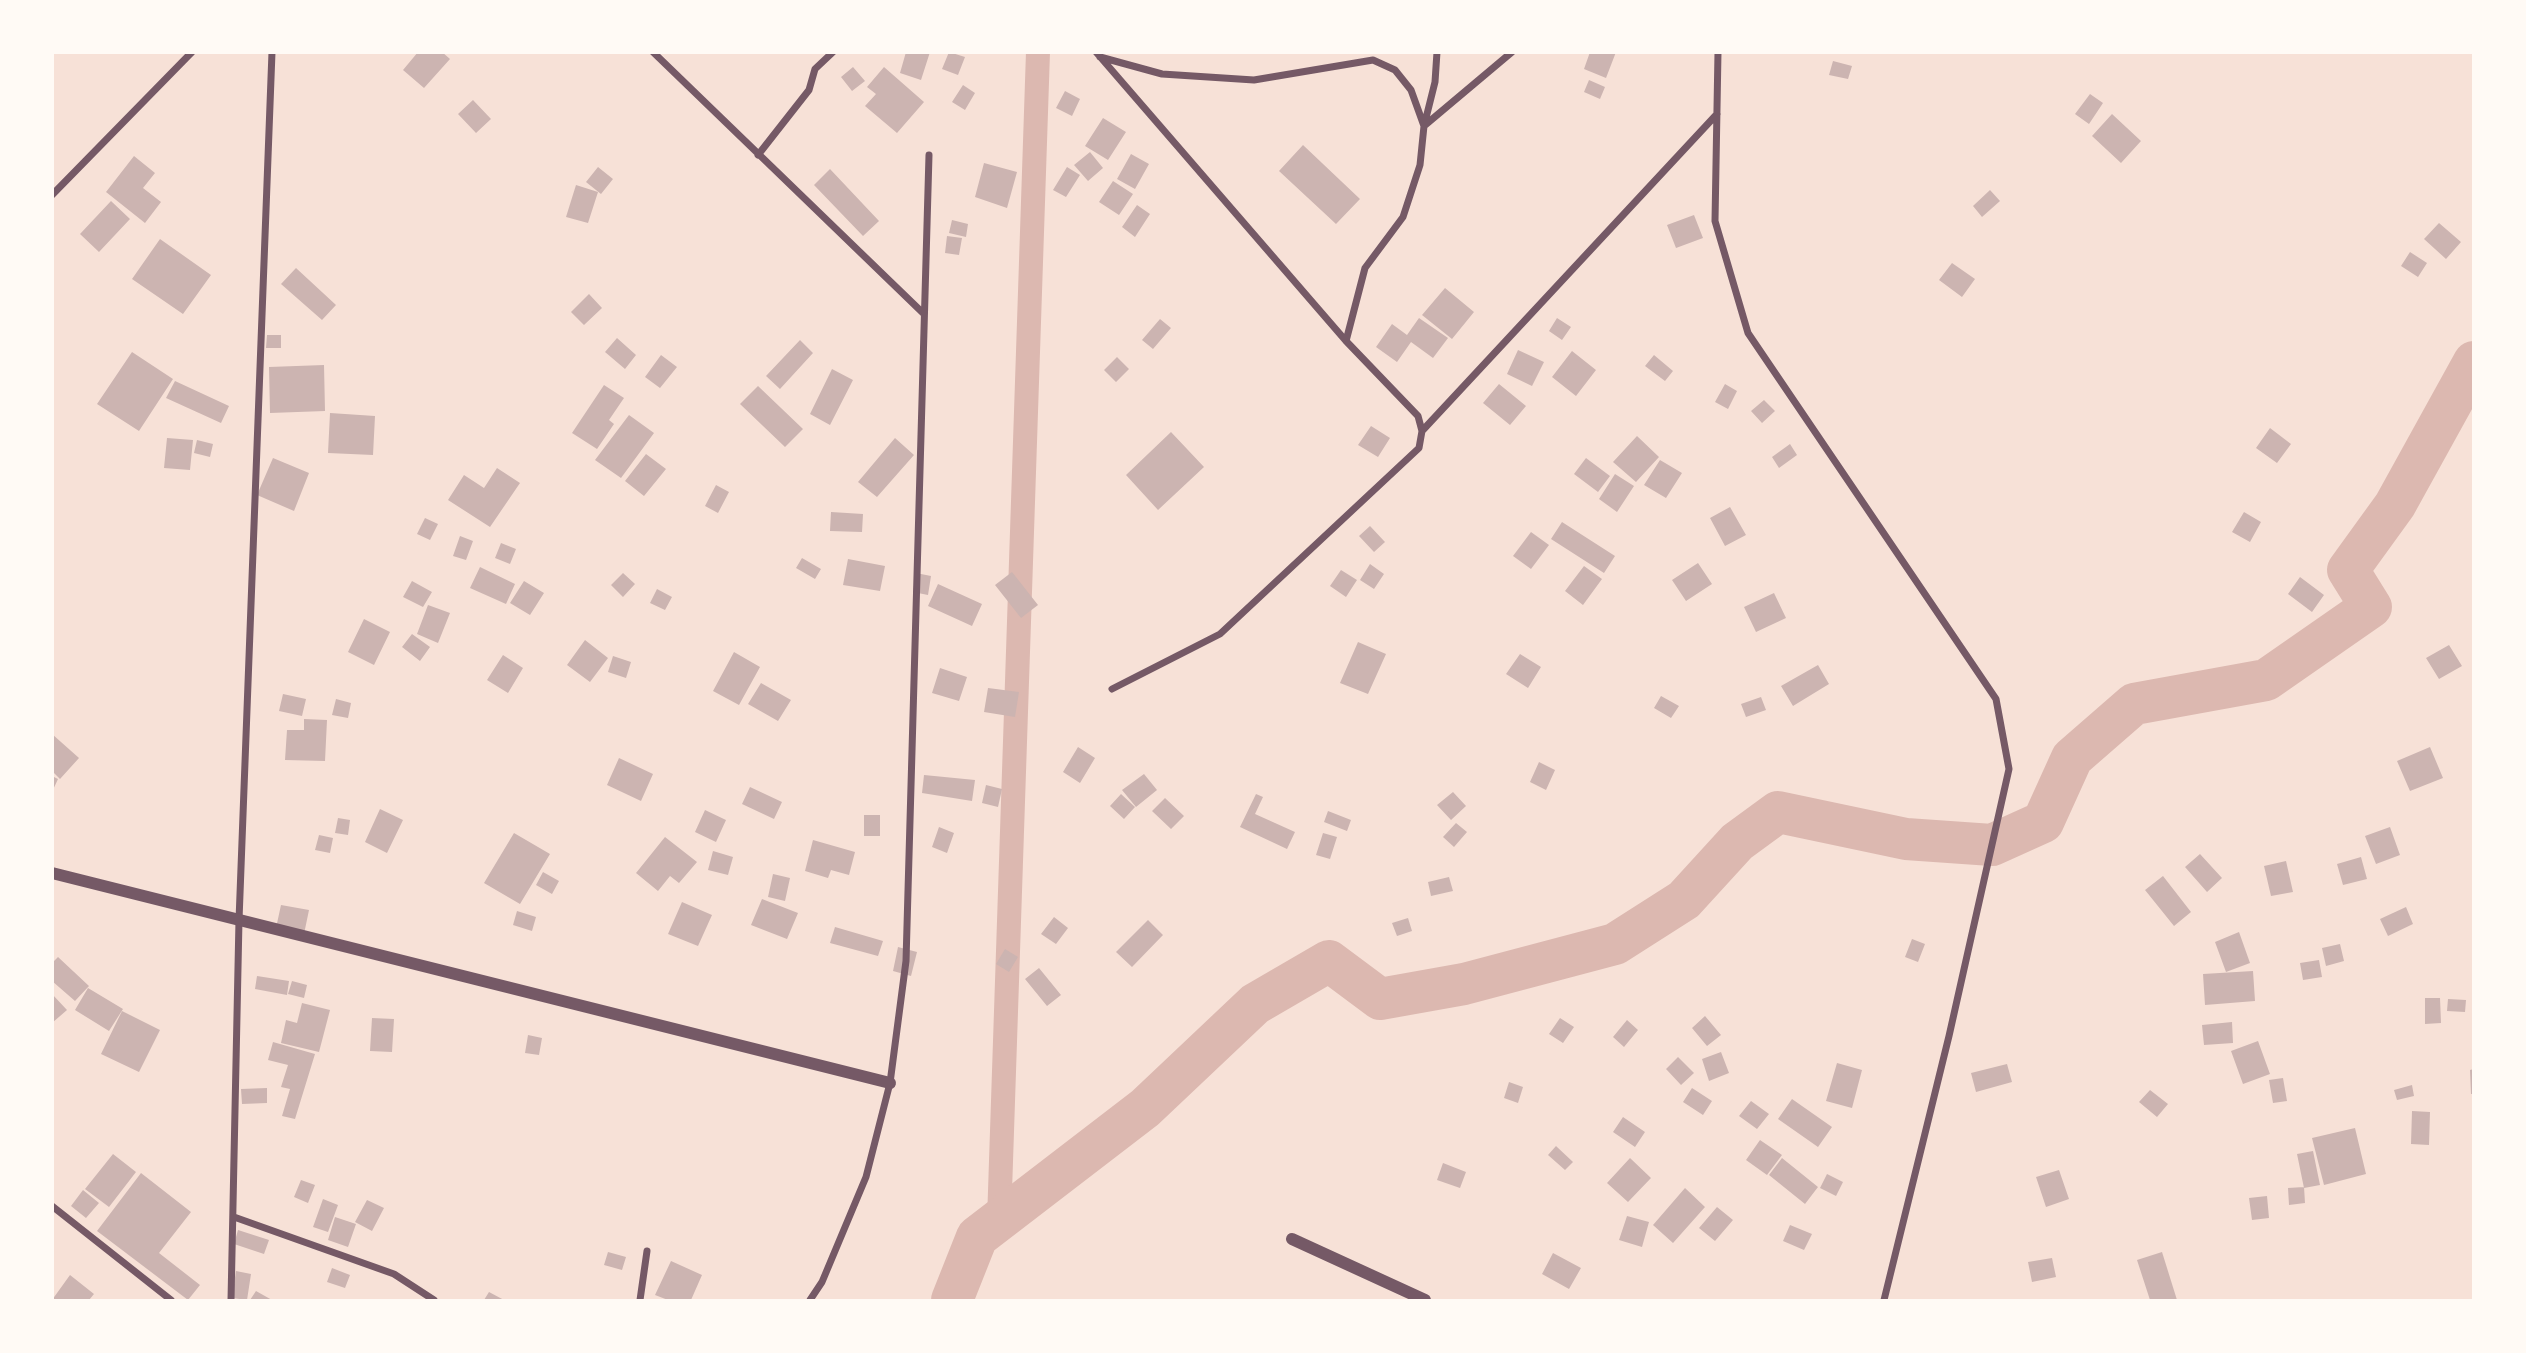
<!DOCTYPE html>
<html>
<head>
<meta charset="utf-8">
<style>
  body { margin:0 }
  #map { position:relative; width:2526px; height:1353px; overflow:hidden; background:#f7e1d7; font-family:Spectral,serif }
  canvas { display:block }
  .frame { position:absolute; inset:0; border:54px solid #fffaf5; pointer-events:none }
</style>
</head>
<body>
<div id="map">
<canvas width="2526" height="1353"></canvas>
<div class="frame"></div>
</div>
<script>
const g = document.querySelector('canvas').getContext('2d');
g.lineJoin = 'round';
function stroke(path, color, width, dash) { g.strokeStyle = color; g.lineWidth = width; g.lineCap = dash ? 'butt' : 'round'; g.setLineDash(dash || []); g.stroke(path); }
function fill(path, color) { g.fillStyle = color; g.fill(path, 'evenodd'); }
stroke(new Path2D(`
  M999,1221L1038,52`), '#dcb8b0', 24);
stroke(new Path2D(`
  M952,1300L977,1237L1145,1108L1255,1004L1329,961L1380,999L1464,984L1615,944L1684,900L1737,842L1778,812L1906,839L1992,845L2043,822L2072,758L2134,704L2266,680L2371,607L2348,570L2395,505L2474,362`), '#dcb8b0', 42);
fill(new Path2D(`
  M418,52H442L450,59L424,88L403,70Z
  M906,52H930L921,80L900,73Z
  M949,52L965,57L958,75L942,69Z
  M1590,52H1616L1606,78L1584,69Z
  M1833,61L1852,66L1848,79L1829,75Z
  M853,67L865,81L852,91L841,77Z
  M884,67L924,102L897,133L865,106L876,94L867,87Z
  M1589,80L1605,87L1600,99L1584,92Z
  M963,85L975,93L965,110L952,102Z
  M1065,91L1080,99L1072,116L1056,108Z
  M2090,94L2103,103L2089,124L2075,114Z
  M473,100L491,119L476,133L458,114Z
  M2112,114L2141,141L2121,163L2092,136Z
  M1103,118L1126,132L1108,160L1085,146Z
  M1303,145L1360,199L1336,224L1279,171Z
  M1090,152L1103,168L1088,181L1074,165Z
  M1131,154L1149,164L1135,189L1117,179Z
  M134,156L155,173L143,188L161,202L145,223L106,192Z
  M984,163L1017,172L1007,208L975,197Z
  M598,167L613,179L601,194L586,182Z
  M1067,167L1080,175L1066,197L1053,190Z
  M830,169L879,221L863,236L814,185Z
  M1113,181L1133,194L1119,215L1099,202Z
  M576,185L598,192L588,223L566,217Z
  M1990,190L2000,201L1982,217L1973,206Z
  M111,201L130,219L99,252L80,234Z
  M1137,205L1150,214L1135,237L1122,227Z
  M1694,215L1703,238L1676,248L1667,225Z
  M952,220L968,224L966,237L949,233Z
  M2439,223L2461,242L2446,259L2424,239Z
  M947,236L962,238L959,255L945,253Z
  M160,239L211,275L183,314L132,279Z
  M2410,252L2427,263L2418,277L2401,266Z
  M1952,263L1975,279L1962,297L1939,280Z
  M296,268L336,305L322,320L281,284Z
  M1445,288L1474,312L1452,339L1422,315Z
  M589,294L602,308L584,325L571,312Z
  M1419,318L1448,338L1433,358L1411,342L1397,362L1376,347L1392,324L1407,335Z
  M1557,318L1571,327L1562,340L1549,331Z
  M1160,319L1171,328L1153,349L1142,340Z
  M267,335H281V348H266Z
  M617,338L636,355L625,369L605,352Z
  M800,340L813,353L780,389L766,376Z
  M1518,350L1544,362L1532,386L1507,374Z
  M1572,351L1596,370L1576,396L1552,377Z
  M132,352L173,379L139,431L97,404Z
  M661,355L677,367L660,388L645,377Z
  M1654,355L1673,371L1665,381L1645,366Z
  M1117,357L1129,369L1116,382L1104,370Z
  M324,365L325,411L270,413L269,367Z
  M832,369L853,380L830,425L810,414Z
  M175,381L229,406L221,423L166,398Z
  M1499,384L1526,406L1510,425L1483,403Z
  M1725,384L1737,391L1728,409L1715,402Z
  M604,385L624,398L609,420L614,424L597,449L572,433Z
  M758,386L803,429L785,447L740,404Z
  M1764,400L1775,411L1762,423L1751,411Z
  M330,413L375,416L373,455L328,453Z
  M629,415L654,433L621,478L595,460Z
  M1371,426L1390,438L1378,457L1358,445Z
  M2270,428L2291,444L2277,463L2256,448Z
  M1171,432L1204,467L1158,510L1126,475Z
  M1637,436L1659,457L1636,482L1613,462Z
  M167,438L193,440L190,470L164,468Z
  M895,438L914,455L877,497L858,482Z
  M197,440L213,444L210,457L194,453Z
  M1790,444L1797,455L1779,468L1772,457Z
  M646,454L666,469L644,496L625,481Z
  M273,458L309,473L294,511L257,495Z
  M1586,458L1610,476L1598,492L1574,474Z
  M1660,460L1682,473L1666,498L1644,485Z
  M497,468L520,483L490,527L448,500L464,475L484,488Z
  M1615,474L1634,486L1617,512L1599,499Z
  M716,485L729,492L718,513L705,506Z
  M1730,507L1746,535L1725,546L1710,518Z
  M831,512L863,514L862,532L830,531Z
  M2244,512L2261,522L2250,542L2232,532Z
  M425,518L438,524L430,540L417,534Z
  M1562,522L1615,556L1604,573L1551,539Z
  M1370,526L1385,542L1374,552L1359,536Z
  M1531,532L1549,545L1531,569L1513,556Z
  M460,536L473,541L466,560L453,556Z
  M501,543L516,549L510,564L495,558Z
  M802,558L821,569L815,579L796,568Z
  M848,559L885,566L880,591L843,585Z
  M1698,563L1712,584L1686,601L1672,580Z
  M1370,564L1384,574L1374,589L1360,580Z
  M1584,566L1602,579L1583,605L1565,591Z
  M480,567L515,584L506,604L470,588Z
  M1341,570L1357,580L1346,597L1330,586Z
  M1012,572L1038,605L1021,618L995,585Z
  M623,573L635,584L623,597L611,585Z
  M916,573L931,576L928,595L913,592Z
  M2300,577L2324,595L2312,612L2288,594Z
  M412,581L432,592L423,607L403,597Z
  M524,581L544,593L530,615L510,603Z
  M938,584L982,604L972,626L928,606Z
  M657,589L672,597L665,610L650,603Z
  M1774,593L1786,618L1756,632L1744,607Z
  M428,605L450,613L438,643L417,634Z
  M364,619L390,632L374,665L348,652Z
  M412,634L430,647L420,661L402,647Z
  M585,640L608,658L590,682L567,665Z
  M1358,642L1386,654L1368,694L1340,683Z
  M2449,645L2462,666L2439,679L2426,658Z
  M734,652L760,667L739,705L713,691Z
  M1520,654L1541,667L1528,688L1506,674Z
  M503,655L523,668L508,693L487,680Z
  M613,656L631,662L626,678L608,672Z
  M1818,665L1829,684L1793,706L1781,686Z
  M940,668L967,677L959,701L932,693Z
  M761,683L791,700L778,721L748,704Z
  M988,688L1019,692L1015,717L984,712Z
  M283,694L306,699L302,716L279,711Z
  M1661,696L1679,706L1671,718L1654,708Z
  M1761,697L1766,710L1746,717L1741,704Z
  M336,699L351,703L348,718L332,715Z
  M304,719L327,720L325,761L285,760L287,730H304Z
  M52,734L79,758L60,779L52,771Z
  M1078,747L1095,758L1080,783L1063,772Z
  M2430,747L2443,778L2410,791L2397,761Z
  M619,758L653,774L641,801L607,785Z
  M1539,762L1555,770L1546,790L1530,782Z
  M1144,774L1157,790L1136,807L1122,790Z
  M924,775L975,780L972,801L922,793Z
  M52,776L58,779L52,792Z
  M986,785L1002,789L998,807L982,803Z
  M750,787L782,802L774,819L742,804Z
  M1453,792L1466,806L1451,820L1437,805Z
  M1121,794L1135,807L1124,819L1110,806Z
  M1256,794L1263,797L1255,814L1295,832L1287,849L1240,827Z
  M1165,798L1184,816L1171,829L1152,811Z
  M380,809L403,820L387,853L365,842Z
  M705,810L726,820L716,842L695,832Z
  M1328,811L1351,820L1347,831L1324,822Z
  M864,815H880V836H864Z
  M338,818L350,820L348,835L335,833Z
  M1456,823L1467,832L1454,847L1443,837Z
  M939,827L954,833L947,853L932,847Z
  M2390,827L2400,855L2376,864L2365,836Z
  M514,833L550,854L520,904L484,883Z
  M1323,833L1337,837L1330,859L1316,855Z
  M319,835L333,838L330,853L315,850Z
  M665,837L697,862L679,883L670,876L658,891L636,873Z
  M813,840L855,852L849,875L831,870L828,878L805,871Z
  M713,851L733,857L728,875L708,870Z
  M2200,854L2222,878L2207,892L2185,867Z
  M2361,857L2367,879L2343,885L2337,864Z
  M2286,861L2293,892L2271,896L2264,866Z
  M543,872L559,881L552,894L536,885Z
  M773,874L790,878L785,901L768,897Z
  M2163,876L2191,912L2174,926L2145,890Z
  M1449,877L1453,891L1431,896L1428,882Z
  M762,899L798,913L787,939L751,925Z
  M682,902L712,915L698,946L668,934Z
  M281,905L309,910L304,934L276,928Z
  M2406,907L2413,924L2388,936L2380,919Z
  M517,911L536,917L532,931L513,925Z
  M1054,917L1068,928L1056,944L1041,934Z
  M1408,918L1412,931L1397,936L1392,923Z
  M1148,920L1163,935L1132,967L1116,952Z
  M835,927L883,941L878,956L830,943Z
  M2239,932L2250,963L2226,972L2215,942Z
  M1912,939L1925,944L1918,962L1905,957Z
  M2340,944L2344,961L2326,966L2322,948Z
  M898,947L917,952L911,976L893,971Z
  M1005,949L1018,957L1009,972L996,964Z
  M58,957L89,986L75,1001L52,981V963Z
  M2319,960L2322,977L2303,980L2300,963Z
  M1039,968L1061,995L1047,1006L1025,979Z
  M2253,971L2255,1001L2205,1005L2203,974Z
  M257,976L289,981L287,995L255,989Z
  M292,981L307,985L304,998L288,994Z
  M88,988L123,1009L109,1031L75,1010Z
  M52,994L67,1010L52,1023Z
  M2425,998H2440L2441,1023L2425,1024Z
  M2448,999L2466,1000L2465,1012L2447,1011Z
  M302,1003L330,1010L319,1052L281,1043L286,1020L297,1023Z
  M122,1011L160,1030L139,1072L101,1054Z
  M1705,1016L1721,1035L1707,1046L1692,1028Z
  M372,1018L394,1019L392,1052L370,1051Z
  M1560,1018L1574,1027L1563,1043L1549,1034Z
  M1627,1020L1638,1030L1624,1047L1613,1037Z
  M2232,1022L2233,1043L2204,1045L2202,1025Z
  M528,1035L542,1038L539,1055L525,1053Z
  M2258,1041L2270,1074L2243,1084L2231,1051Z
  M273,1042L315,1054L295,1119L282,1116L290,1089L281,1087L288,1065L268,1060Z
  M1721,1052L1729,1073L1709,1081L1702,1059Z
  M1678,1057L1694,1073L1681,1085L1666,1069Z
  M1837,1063L1862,1070L1852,1108L1826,1101Z
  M2007,1064L2012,1082L1976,1092L1971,1073Z
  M2474,1069V1094H2471L2470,1070Z
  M2283,1078L2287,1101L2273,1103L2269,1080Z
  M1509,1082L1523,1087L1518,1103L1504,1098Z
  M2412,1085L2414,1096L2397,1100L2394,1090Z
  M267,1088V1103L242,1104L241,1089Z
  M1692,1088L1712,1101L1703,1115L1683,1102Z
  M2150,1090L2168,1104L2157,1117L2139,1102Z
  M1792,1099L1832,1127L1818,1147L1778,1119Z
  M1751,1101L1769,1114L1757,1129L1739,1116Z
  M2412,1111L2430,1112L2429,1145L2411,1144Z
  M1623,1117L1645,1132L1635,1147L1613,1132Z
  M2355,1128L2366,1174L2324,1185L2312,1138Z
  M1760,1140L1782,1155L1767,1175L1746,1160Z
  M1556,1146L1573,1162L1565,1170L1548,1155Z
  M2313,1151L2320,1185L2304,1188L2297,1154Z
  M113,1154L136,1172L109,1207L85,1189Z
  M1630,1158L1651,1178L1628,1202L1607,1183Z
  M1782,1158L1818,1187L1805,1204L1769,1175Z
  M1443,1163L1466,1172L1460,1188L1437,1180Z
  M2059,1170L2069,1199L2046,1207L2036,1177Z
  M141,1173L191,1212L159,1253L200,1285L188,1300L97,1231Z
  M1827,1174L1843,1182L1836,1196L1820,1188Z
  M301,1180L315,1185L308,1203L294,1197Z
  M2304,1187L2305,1203L2289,1205L2288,1188Z
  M1685,1188L1705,1207L1673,1243L1653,1225Z
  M83,1190L99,1203L86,1218L71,1206Z
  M2267,1196L2269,1218L2252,1220L2249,1198Z
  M323,1199L338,1205L328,1232L313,1227Z
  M367,1200L384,1208L372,1231L355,1222Z
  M1717,1207L1733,1220L1715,1241L1699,1228Z
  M1627,1216L1649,1222L1642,1247L1619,1240Z
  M335,1217L356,1224L348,1247L328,1240Z
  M1790,1225L1812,1234L1804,1250L1783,1241Z
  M238,1230L269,1240L264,1254L234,1244Z
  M608,1252L626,1257L622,1270L604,1265Z
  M2162,1252L2177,1300H2150L2137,1260Z
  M1553,1253L1581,1268L1569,1289L1542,1274Z
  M2052,1258L2056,1277L2032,1282L2028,1262Z
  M671,1261L702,1275L691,1300H668L655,1295Z
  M332,1268L350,1275L345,1288L327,1282Z
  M236,1271L251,1274L247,1300L232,1298Z
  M70,1275L94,1294L89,1300H52Z
  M256,1291L272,1300H250Z
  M489,1292L504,1300H484Z`), '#ccb4b1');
stroke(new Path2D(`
  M653,52L924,314
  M1096,52L1346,341L1418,416L1422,431L1419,448L1220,634L1112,689
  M1437,52L1435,82L1424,126L1512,52
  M1718,52L1715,221L1748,333L1996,699L2009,769L1949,1036L1884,1300
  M1100,57L1162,74L1254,80L1373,60L1395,70L1411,90L1424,126L1420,165L1403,217L1365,268L1346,341
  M758,155L809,90L815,69L833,52
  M52,195L192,52
  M1422,431L1717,114
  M52,1206L171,1300
  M234,1217L394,1274L434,1300
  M231,1300L239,920L272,52
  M640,1300L647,1251
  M810,1300L822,1282L866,1177L890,1083L906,961L929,155`), '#755966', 7);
stroke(new Path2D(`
  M52,873L890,1083
  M1292,1239L1425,1300`), '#755966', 12);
</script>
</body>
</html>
